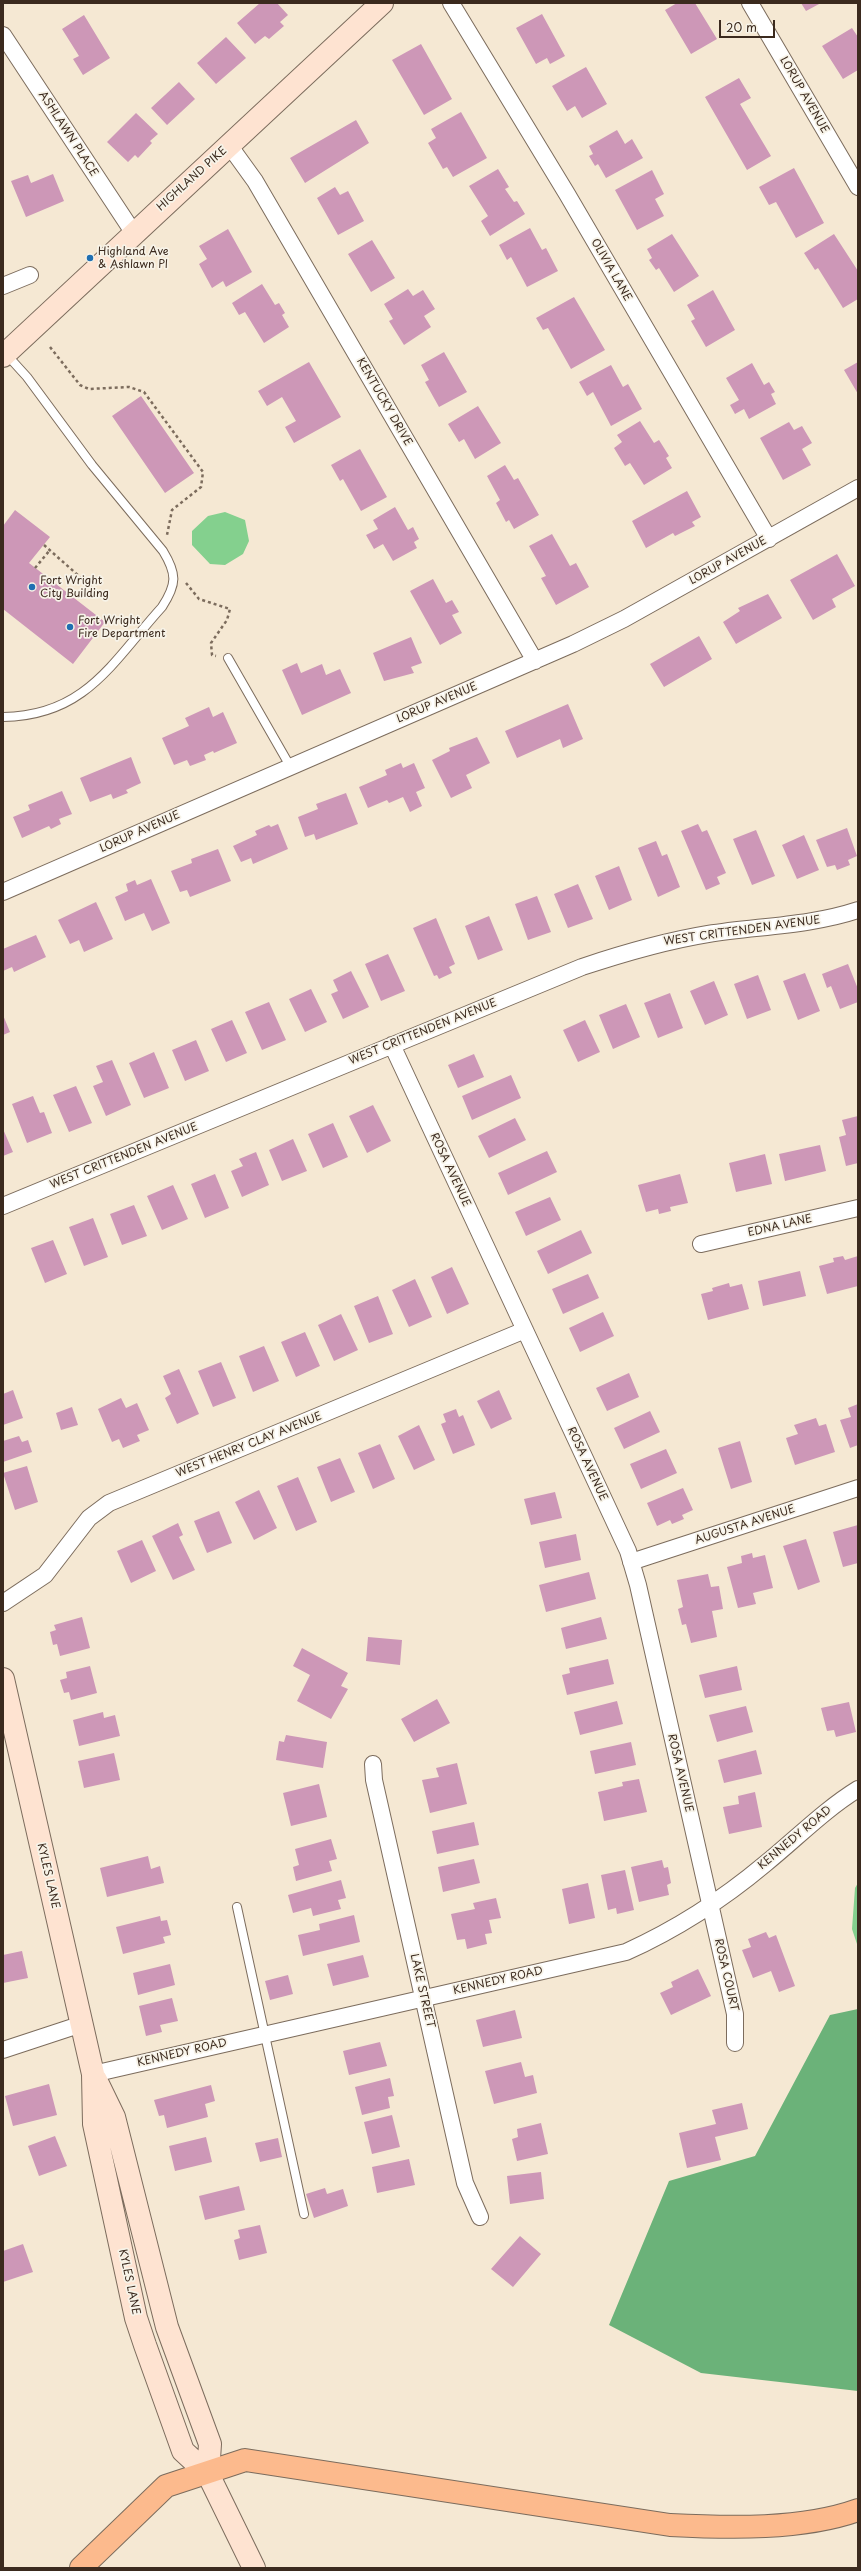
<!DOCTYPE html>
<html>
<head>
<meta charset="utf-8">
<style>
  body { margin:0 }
  #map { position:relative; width:861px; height:2571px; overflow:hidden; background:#f5e8d3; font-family:"Playpen Sans",sans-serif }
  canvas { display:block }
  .frame { position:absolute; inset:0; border:4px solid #3b2a1e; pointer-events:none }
  .scale { position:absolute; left:719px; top:20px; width:56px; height:18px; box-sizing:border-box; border:2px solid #3b2a1e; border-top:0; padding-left:5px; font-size:12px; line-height:14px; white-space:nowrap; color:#3b2a1e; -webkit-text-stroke:3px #f7f3e8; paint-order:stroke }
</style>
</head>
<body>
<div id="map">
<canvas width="861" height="2571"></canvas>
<div class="frame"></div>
<div class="scale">20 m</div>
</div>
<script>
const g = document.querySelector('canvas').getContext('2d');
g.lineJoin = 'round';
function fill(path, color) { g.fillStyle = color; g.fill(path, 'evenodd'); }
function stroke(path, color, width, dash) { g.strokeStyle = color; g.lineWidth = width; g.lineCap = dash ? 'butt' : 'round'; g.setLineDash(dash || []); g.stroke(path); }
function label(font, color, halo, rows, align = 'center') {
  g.font = font + ' "Playpen Sans",sans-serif'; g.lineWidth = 3.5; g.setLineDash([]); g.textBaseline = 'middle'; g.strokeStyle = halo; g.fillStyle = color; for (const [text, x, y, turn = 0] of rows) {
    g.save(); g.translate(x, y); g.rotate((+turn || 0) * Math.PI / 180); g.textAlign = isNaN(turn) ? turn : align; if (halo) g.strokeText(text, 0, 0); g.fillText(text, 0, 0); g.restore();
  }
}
fill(new Path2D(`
  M225,512L245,520L249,541L243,554L225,565L210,564L192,545V531L208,516Z
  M858,1883V1947L852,1929L855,1888Z`), '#84d08e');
fill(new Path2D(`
  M858,2009V2391L701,2373L609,2325L669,2181L755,2156L830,2015Z`), '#6bb279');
fill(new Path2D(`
  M260,3H277L288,15L280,22L284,26L269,39L265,36L255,44L237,23Z
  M677,3H695L717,39L691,54L665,10Z
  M801,3H821L806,11Z
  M542,14L565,56L550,64L547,58L536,64L516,28Z
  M84,15L110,58L83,75L73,59L79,56L62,29Z
  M852,28L858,37V70L843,79L822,46Z
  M226,37L246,58L216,84L197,63Z
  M421,44L452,99L424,115L392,60Z
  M586,67L607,104L582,118L575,106L567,111L552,86Z
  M739,78L751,98L740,104L771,156L747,170L705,97Z
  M179,82L195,99L167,125L151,108Z
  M461,112L487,158L453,177L447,167L443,169L428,143L436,138L431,129Z
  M136,113L158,134L150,141L152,143L138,158L135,155L128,162L107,142Z
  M356,120L369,143L305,183L290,158Z
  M617,130L625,144L632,139L643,158L606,178L598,164L595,166L589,156L593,154L589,146Z
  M794,168L824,223L796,238L776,202L769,205L759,187Z
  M498,169L509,187L505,189L514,202L517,201L525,214L490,236L481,221L488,216L469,186Z
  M652,170L664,194L655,199L664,216L637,230L615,190Z
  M53,174L64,201L26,217L11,181L28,175L31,183Z
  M335,187L340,195L348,191L364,221L338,235L317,198Z
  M530,228L542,250L546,248L558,271L527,287L511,257L507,260L499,245Z
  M228,229L252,272L226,287L223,281L212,288L199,264L207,259L199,246Z
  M672,234L699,276L674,292L659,268L656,270L649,260L652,258L647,249Z
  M834,234L858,271V299L843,308L818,268L815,270L804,253Z
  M372,240L395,278L371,292L348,254Z
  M262,284L275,305L279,303L285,313L282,315L289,327L264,343L245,312L239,315L232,303Z
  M408,289L413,296L423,290L435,309L424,316L431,327L404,345L389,321L393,319L384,304Z
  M713,290L735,330L706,347L691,321L695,319L687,305Z
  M574,297L605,350L571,369L548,328L543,330L536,318Z
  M444,352L467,392L439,407L425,382L429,380L421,365Z
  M309,362L341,417L294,443L285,427L296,421L282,397L267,406L258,391Z
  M858,362V394L844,370Z
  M752,363L764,385L769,382L775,392L771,394L776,404L749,419L744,409L735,414L730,405L739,400L726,378Z
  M611,365L623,387L628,384L642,409L611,426L593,392L587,396L579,382Z
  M141,396L194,473L165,493L112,416Z
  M478,406L501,443L475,459L464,439L459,442L448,424Z
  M640,421L654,443L659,440L669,456L666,458L672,468L644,485L630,463L625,466L614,448L622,442L617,435Z
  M789,422L794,430L802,426L812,443L802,449L811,465L783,480L760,438Z
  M360,449L387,497L361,511L343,479L340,481L331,465Z
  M505,465L514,480L518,478L539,515L514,529L509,520L506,522L496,503L500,500L487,476Z
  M687,491L701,517L692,522L695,526L675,536L673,533L646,548L632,521Z
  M395,507L408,530L413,527L419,539L414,542L417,548L393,561L383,544L374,549L366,535L378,529L373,520Z
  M15,510L50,537L29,563L105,622L73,664L3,609V526Z
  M552,534L570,566L576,563L589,587L556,605L541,578L546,576L529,546Z
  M837,554L855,586L832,599L836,607L813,620L790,580Z
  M433,579L446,603L452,600L459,612L452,615L462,633L440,645L410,591Z
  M768,594L782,618L736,644L723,622L740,611L738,608Z
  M699,636L712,659L664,687L650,664Z
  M411,637L422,663L411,667L414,673L384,681L373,653Z
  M297,663L301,673L322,664L326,675L340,669L351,693L302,715L282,670Z
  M568,704L583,739L563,748L560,739L517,758L505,731Z
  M209,707L213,717L223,712L237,743L214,753L213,751L204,755L206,760L190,766L187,760L174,765L162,738L189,726L185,718Z
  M477,737L490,763L466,775L472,788L451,798L432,760L450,751L449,748Z
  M131,757L141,783L126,790L128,793L113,799L111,794L90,802L80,778Z
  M401,763L403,768L414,763L425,788L416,792L422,806L410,812L403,797L389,803L387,800L368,808L359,787L387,775L385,770Z
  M62,791L72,814L59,819L61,824L51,829L49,826L22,838L13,817L30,810L28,805Z
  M346,793L358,824L316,840L314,834L305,837L298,817L318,809L316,804Z
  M278,824L288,849L253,864L251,858L241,862L233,846L257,835L255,831L269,825L271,827Z
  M698,824L702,832L707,830L726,873L717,877L720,884L706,890L681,831Z
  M847,828L857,856L848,860L850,865L837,870L835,865L827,867L816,840Z
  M756,830L775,876L752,885L733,839Z
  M804,835L819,870L797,879L782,845Z
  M656,841L662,856L667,854L680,887L658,897L638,848Z
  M218,849L231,881L190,897L187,890L180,892L171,871L192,863L191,859Z
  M619,866L632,900L609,910L595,876Z
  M151,879L170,923L152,931L144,913L125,921L115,897L128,891L126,884L135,880L137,885Z
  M578,884L593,919L568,928L554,894Z
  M537,896L551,932L528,940L515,904Z
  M96,902L113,939L84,952L79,940L70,944L58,920Z
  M489,916L503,950L478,960L465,926Z
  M436,918L455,964L449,967L452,973L439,979L437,975L434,976L413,928Z
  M36,935L46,957L14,972L12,967L3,971V949Z
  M388,954L405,991L381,1001L365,964Z
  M848,964L858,989V1002L840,1009L831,986L827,988L822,974Z
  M351,971L369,1007L343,1019L331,994L338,991L333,980Z
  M805,973L820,1011L798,1020L783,981Z
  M758,975L771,1010L747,1019L734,984Z
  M714,981L728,1015L705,1025L690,991Z
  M311,989L327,1022L305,1032L289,999Z
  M670,993L683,1028L658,1038L644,1003Z
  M269,1002L286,1040L262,1050L245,1012Z
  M626,1004L640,1037L613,1049L599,1015Z
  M3,1015L10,1032L3,1035Z
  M232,1020L247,1053L226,1062L211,1029Z
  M585,1020L600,1052L578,1062L563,1030Z
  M196,1040L209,1071L185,1081L172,1050Z
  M154,1052L169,1088L144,1098L129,1063Z
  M474,1054L484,1077L458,1088L448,1065Z
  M112,1060L131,1105L106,1116L93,1086L103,1082L96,1066Z
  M511,1075L521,1098L472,1120L462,1096Z
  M76,1086L92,1123L69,1132L53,1095Z
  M33,1096L40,1113L44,1112L52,1133L27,1143L12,1104Z
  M373,1105L391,1141L367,1153L349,1116Z
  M858,1116V1163L846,1166L839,1137L846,1135L842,1120Z
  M515,1118L526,1140L489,1158L478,1136Z
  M333,1123L348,1157L323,1168L308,1134Z
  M3,1129L13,1152L3,1156Z
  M293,1139L307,1171L282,1181L269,1150Z
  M820,1145L826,1171L785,1181L779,1154Z
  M547,1151L557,1172L508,1195L498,1173Z
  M256,1152L269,1185L242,1197L231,1171L243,1166L239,1159Z
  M765,1154L772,1184L736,1192L729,1163Z
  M215,1174L229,1208L205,1218L191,1184Z
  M680,1174L688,1203L670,1207L671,1211L659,1214L658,1209L646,1212L638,1185Z
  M173,1185L188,1219L162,1230L147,1196Z
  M550,1197L561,1220L526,1236L515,1212Z
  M134,1205L147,1236L122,1245L110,1214Z
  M93,1218L108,1257L84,1266L69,1227Z
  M581,1230L592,1253L548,1274L537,1251Z
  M53,1240L67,1274L45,1283L31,1248Z
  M843,1256L845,1260L858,1256V1286L827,1294L819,1266L834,1262L833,1258Z
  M452,1267L469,1304L447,1314L431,1277Z
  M800,1271L806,1296L763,1306L758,1281Z
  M588,1274L599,1298L563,1314L552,1289Z
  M415,1279L432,1317L409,1327L392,1290Z
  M729,1283L730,1287L742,1284L749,1309L708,1320L701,1294L713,1291L712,1288Z
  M378,1296L393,1334L369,1343L354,1306Z
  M603,1312L614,1336L580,1352L569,1328Z
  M341,1314L358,1350L334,1361L318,1325Z
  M305,1332L320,1366L296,1377L281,1342Z
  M264,1346L279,1381L253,1392L239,1356Z
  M221,1362L236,1398L213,1407L198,1371Z
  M179,1369L199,1414L177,1424L165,1398L171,1394L163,1376Z
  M629,1373L639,1397L607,1411L596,1388Z
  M13,1390L23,1418L3,1425V1394Z
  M499,1390L512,1419L491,1429L477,1401Z
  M121,1398L126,1408L137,1403L149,1430L137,1435L140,1441L123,1448L119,1439L112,1442L98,1409Z
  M858,1404V1445L850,1448L840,1420L851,1417L848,1408Z
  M72,1407L78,1425L61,1430L56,1413Z
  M456,1409L459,1417L463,1415L475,1445L453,1454L441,1424L446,1422L443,1414Z
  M650,1411L660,1432L624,1449L614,1428Z
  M816,1418L819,1426L826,1424L835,1452L795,1465L786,1438L798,1434L794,1425Z
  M419,1425L435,1460L414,1470L398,1436Z
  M19,1436L22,1442L28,1440L32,1452L3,1462V1441Z
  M740,1441L752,1482L731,1489L718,1448Z
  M380,1444L395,1479L373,1489L358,1453Z
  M666,1449L677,1473L641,1489L630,1464Z
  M340,1458L355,1492L331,1502L317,1467Z
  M27,1466L38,1502L15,1510L3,1473Z
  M298,1477L317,1522L296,1531L277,1486Z
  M683,1488L693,1510L682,1515L684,1519L672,1524L670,1520L657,1526L647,1503Z
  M259,1490L277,1528L254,1540L235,1502Z
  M555,1492L562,1518L531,1525L524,1499Z
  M219,1511L232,1543L207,1553L194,1521Z
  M178,1523L183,1535L179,1537L195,1570L173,1580L152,1536Z
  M858,1525V1563L843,1567L833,1532Z
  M576,1534L581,1560L545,1568L539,1542Z
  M806,1539L820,1582L798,1590L783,1546Z
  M142,1540L156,1571L131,1583L117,1551Z
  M752,1553L753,1558L765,1555L773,1588L753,1593L756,1604L738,1608L727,1567L742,1563L741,1556Z
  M589,1572L596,1599L546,1612L539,1585Z
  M708,1574L711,1587L719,1586L723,1609L712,1611L717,1637L691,1643L686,1624L682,1625L678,1609L683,1607L677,1580Z
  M82,1617L90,1648L60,1656L57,1644L53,1645L50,1632L56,1630L54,1625Z
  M601,1617L607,1639L566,1649L561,1628Z
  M368,1637L402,1640L400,1665L366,1661Z
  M302,1648L348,1673L341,1686L348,1689L331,1719L297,1701L310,1675L293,1666Z
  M608,1659L614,1684L567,1695L562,1675L570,1673L569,1668Z
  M90,1666L97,1693L71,1700L69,1692L64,1693L60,1680L67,1678L66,1672Z
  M737,1666L742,1690L705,1698L699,1675Z
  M437,1699L450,1723L414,1742L401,1719Z
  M617,1701L623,1724L580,1735L574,1712Z
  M849,1702L856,1732L836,1737L834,1730L827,1731L821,1708Z
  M746,1706L753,1732L717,1742L709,1715Z
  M103,1712L104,1718L115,1715L120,1736L79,1746L73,1720Z
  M286,1735L327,1742L323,1768L276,1760L279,1741L284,1742Z
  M631,1742L636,1765L595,1774L590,1751Z
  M756,1750L762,1774L724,1783L718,1760Z
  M114,1753L120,1780L84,1788L78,1761Z
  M457,1763L467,1804L430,1813L422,1780L439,1777L436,1768Z
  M639,1779L647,1812L604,1821L598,1792L623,1786L622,1782Z
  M319,1784L327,1817L291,1826L283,1793Z
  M755,1792L762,1827L729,1834L723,1807L739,1804L738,1796Z
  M474,1822L479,1845L437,1854L432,1831Z
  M331,1839L337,1859L329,1861L332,1871L296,1881L293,1867L299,1865L295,1849Z
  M148,1856L151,1869L160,1866L164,1883L107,1897L100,1868Z
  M474,1859L480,1883L443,1892L438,1867Z
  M662,1860L664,1868L668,1867L671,1883L667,1885L669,1895L639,1902L631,1867Z
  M625,1870L634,1910L617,1914L616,1908L608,1910L601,1875Z
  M341,1880L346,1898L338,1900L341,1909L313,1916L311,1908L293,1913L288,1895Z
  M588,1883L595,1918L569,1924L562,1889Z
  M496,1898L501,1918L489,1920L492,1933L485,1934L487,1944L467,1949L465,1939L457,1940L451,1914L475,1909L473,1903Z
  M354,1915L360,1942L303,1956L298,1935L320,1930L319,1924Z
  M160,1916L161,1921L167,1920L171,1935L163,1937L165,1943L123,1954L116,1927Z
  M766,1932L769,1938L776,1935L795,1986L779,1992L771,1971L753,1978L742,1950L751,1947L748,1939Z
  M22,1951L28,1978L3,1983V1955Z
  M363,1955L369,1977L333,1986L327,1964Z
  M170,1964L175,1985L138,1995L133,1973Z
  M698,1969L711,1996L671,2015L660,1993L673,1987L671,1982Z
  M288,1975L293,1994L270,2000L265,1981Z
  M172,1998L178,2021L160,2025L162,2032L146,2036L139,2006Z
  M515,2010L522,2038L483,2047L476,2020Z
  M380,2042L387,2066L349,2075L343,2051Z
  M521,2062L525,2077L533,2075L537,2093L494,2104L485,2071Z
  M390,2078L394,2096L388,2097L390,2108L362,2115L355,2087Z
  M49,2084L57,2115L13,2126L5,2096Z
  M211,2085L215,2101L205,2104L208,2117L167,2128L164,2115L159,2116L154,2100Z
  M742,2103L748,2129L715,2137L721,2160L687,2168L679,2133L716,2124L712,2110Z
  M392,2115L400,2147L372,2154L364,2122Z
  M541,2123L548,2154L517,2161L512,2139L518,2137L517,2129Z
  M55,2136L67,2166L39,2176L28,2146Z
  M206,2137L212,2162L175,2171L169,2146Z
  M278,2138L282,2157L260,2162L255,2143Z
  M409,2159L415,2185L377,2193L372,2167Z
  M541,2172L544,2199L510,2204L507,2176Z
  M239,2186L245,2210L205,2220L199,2196Z
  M325,2188L327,2194L343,2189L348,2206L314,2218L306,2194Z
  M260,2225L267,2253L239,2260L234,2240L240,2238L238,2230Z
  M520,2236L541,2254L513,2287L491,2269Z
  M23,2244L33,2272L3,2282V2251Z`), '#cd97b7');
const lane = new Path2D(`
  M228,658L290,766
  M3,717C86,716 113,661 162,607C177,584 177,574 163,551L92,465L27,377L7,355
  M237,1907L304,2214`);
const street = new Path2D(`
  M451,3L567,194L769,539
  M750,3L858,187
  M3,35L133,232
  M229,145L255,181L535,661
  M3,286L30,275
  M3,892L573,644L624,619L858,488
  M392,1045L628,1551L638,1585L735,2014V2043
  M3,1206L582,967C624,953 665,941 708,934C758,926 810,926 858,910
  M701,1244L858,1208
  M631,1562L858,1488
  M3,1603L45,1575L89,1518L109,1503L525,1330
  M373,1764L374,1780L465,2183L480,2217
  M3,2050L82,2024
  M93,2074L626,1952C677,1929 722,1900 765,1864C796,1839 824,1810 858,1789`);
const secondary = new Path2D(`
  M3,356L382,3
  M3,1679L93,2074L94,2124L136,2318L145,2345L183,2451L208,2474L254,2568
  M96,2080L114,2117L167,2327L210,2444L208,2474`);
const highway = new Path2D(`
  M81,2568L166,2486L245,2460L670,2525C729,2528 802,2530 858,2510`);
stroke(lane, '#7c6c5d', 10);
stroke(street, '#7c6c5d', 18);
stroke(secondary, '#7c6c5d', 24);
stroke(highway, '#7c6c5d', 24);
stroke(new Path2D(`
  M50,347L80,385L89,389L129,387L144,392L203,472L201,487L172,510L167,535
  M44,545L98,593
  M35,568L50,550
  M186,583L199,599L230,609L227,620L211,643L212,655L216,656`), '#7c6c5d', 2.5, [3, 3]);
stroke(lane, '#fff', 8);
stroke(street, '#fff', 16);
stroke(secondary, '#fee3d1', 22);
stroke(highway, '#fcba8d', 22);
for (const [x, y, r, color] of [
  [90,258,4,"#1f6fb2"],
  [32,587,4,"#1f6fb2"],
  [70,627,4,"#1f6fb2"]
]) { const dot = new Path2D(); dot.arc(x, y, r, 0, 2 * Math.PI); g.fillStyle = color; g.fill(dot); stroke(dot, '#f7f3e8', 1.5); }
label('11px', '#3b2a1e', '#f7f3e8', [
  ["LORUP AVENUE",804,95,60],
  ["ASHLAWN PLACE",68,134,57],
  ["HIGHLAND PIKE",192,179,-42],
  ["OLIVIA LANE",611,270,60],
  ["KENTUCKY DRIVE",384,402,60],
  ["LORUP AVENUE",728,561,-29],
  ["LORUP AVENUE",437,703,-23],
  ["LORUP AVENUE",140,832,-24],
  ["WEST CRITTENDEN AVENUE",742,931,-8],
  ["WEST CRITTENDEN AVENUE",423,1032,-22],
  ["WEST CRITTENDEN AVENUE",124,1156,-22],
  ["ROSA AVENUE",450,1170,65],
  ["EDNA LANE",780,1226,-13],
  ["WEST HENRY CLAY AVENUE",249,1445,-22],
  ["ROSA AVENUE",587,1464,65],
  ["AUGUSTA AVENUE",745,1525,-18],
  ["ROSA AVENUE",680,1773,77],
  ["KENNEDY ROAD",795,1838,-40],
  ["KYLES LANE",48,1876,77],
  ["ROSA COURT",726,1975,77],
  ["KENNEDY ROAD",498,1981,-13],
  ["LAKE STREET",422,1991,77],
  ["KENNEDY ROAD",182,2053,-13],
  ["KYLES LANE",129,2282,78]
]);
label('11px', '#3b2a1e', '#f7f3e8', [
  ["Highland Ave",98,252],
  ["& Ashlawn Pl",98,265],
  ["Fort Wright",40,581],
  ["City Building",40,594],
  ["Fort Wright",78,621],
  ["Fire Department",78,634]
], 'left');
</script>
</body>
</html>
